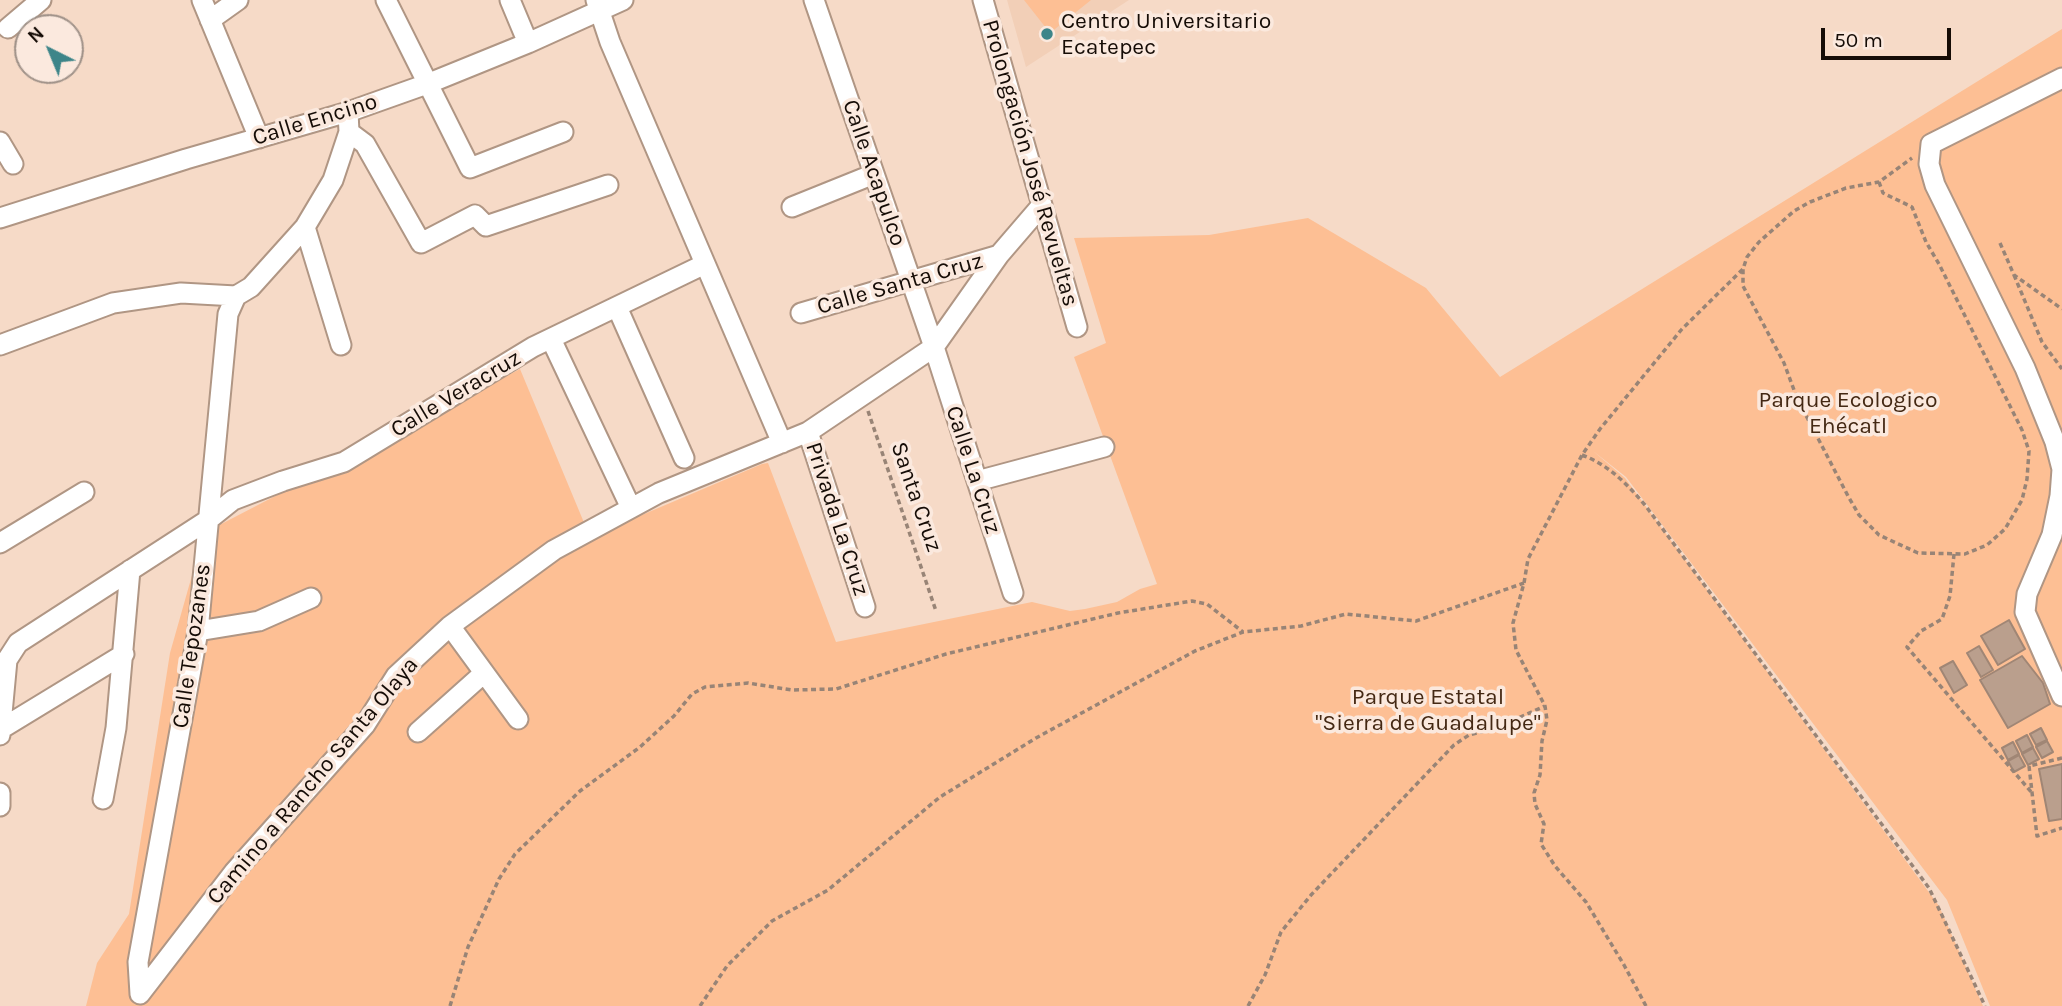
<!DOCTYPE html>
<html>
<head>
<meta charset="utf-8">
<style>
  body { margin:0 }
  #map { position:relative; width:2062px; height:1006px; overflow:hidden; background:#f6dac7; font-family:Karla,sans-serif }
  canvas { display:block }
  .north { position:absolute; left:14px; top:14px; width:70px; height:70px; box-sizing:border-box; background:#fbe9de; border:2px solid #9f9188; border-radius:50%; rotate:317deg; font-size:19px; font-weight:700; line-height:28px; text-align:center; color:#150c06 }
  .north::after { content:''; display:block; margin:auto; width:24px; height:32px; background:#3d8589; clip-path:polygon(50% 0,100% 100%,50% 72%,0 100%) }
  .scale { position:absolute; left:1821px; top:28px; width:130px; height:32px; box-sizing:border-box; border:4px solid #150c06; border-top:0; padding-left:9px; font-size:21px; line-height:24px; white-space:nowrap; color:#150c06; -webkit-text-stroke:5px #fbe9de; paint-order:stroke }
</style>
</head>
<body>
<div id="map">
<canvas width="2062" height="1006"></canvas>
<div class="north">N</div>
<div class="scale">50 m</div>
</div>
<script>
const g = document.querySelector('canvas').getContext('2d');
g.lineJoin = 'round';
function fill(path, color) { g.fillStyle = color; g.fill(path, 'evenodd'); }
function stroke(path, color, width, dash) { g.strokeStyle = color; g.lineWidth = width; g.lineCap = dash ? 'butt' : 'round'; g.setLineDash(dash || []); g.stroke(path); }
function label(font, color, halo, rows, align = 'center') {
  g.font = font + ' Karla,sans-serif'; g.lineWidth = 7; g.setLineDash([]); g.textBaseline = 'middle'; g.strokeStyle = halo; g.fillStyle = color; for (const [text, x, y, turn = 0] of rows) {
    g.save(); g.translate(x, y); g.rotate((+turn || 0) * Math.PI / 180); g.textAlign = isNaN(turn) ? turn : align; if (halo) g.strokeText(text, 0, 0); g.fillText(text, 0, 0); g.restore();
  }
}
fill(new Path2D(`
  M1007,0H1129L1026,67Z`), '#f2cfb7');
fill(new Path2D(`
  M1024,0H1091L1050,33Z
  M2062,29V1006H1990L1947,900L1626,477L1593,451L1625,478L1939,906L1983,1006H86L97,963L129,914L170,653L204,533L520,369L590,537L762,464L768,463L836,642L1032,602L1070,611L1085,609L1117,602L1140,589L1157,584L1074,357L1106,343L1074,238L1209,235L1308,218L1426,288L1500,377Z`), '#fdbf94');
const building = new Path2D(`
  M2009,620L2025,649L1998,665L1981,636Z
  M1979,646L1993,670L1981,677L1967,653Z
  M2022,656L2043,683L2050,704L2008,728L1980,680Z
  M1953,661L1967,685L1954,693L1940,668Z
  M2041,728L2047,740L2036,745L2030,734Z
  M2027,735L2033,747L2022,753L2016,741Z
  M2047,741L2053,752L2042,758L2036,747Z
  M2013,742L2019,754L2008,760L2002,748Z
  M2033,748L2039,759L2028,765L2022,754Z
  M2019,755L2025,766L2014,772L2008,761Z
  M2062,764V819L2049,821L2039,769Z`);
fill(building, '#ba9f8d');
stroke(building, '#a08675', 2);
const minor = new Path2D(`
  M202,0L259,138
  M386,0L470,168L563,132
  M510,0L528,43
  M596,0L610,42L782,443
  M814,0L934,347L1013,593
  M983,0L1077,327
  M210,20L238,0
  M8,28L41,0
  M2062,78L1931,144L1929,164L1935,185L2025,368L2055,442L2062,469L2060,496L2052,535L2027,594L2025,612L2062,696
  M349,132L365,144L421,243L475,215L486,226L608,185
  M0,142L13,164
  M792,207L874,174
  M0,218L186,159L348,112L427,84L528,43L623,0
  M305,227L341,345
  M617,307L684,458
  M801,313L999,255
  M551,339L631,508
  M0,345L113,303L181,293L236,296L251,287L305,227L333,180L349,132L348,112
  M808,432L865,607
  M977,481L1104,447
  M0,543L84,492
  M450,626L518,719
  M198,631L259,621L311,598
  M1,729L124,654
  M418,732L484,673
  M0,735L7,660L18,643L208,520L233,500L283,481L344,462L533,347L705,264
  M0,793V806
  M103,799L116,728L130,570
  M140,994L234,872L365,725L396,676L450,626L554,550L659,493L808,432L934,347L999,255L1042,205
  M140,994L138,962L198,631L228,314L236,296`);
stroke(minor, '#b09684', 23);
stroke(new Path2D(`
  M1879,182L1883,193L1912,207L1926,242L1939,264L2022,430L2029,451L2027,479L2022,500L2005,529L1987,545L1965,554L1918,553L1879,535L1859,515L1848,496L1797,398L1784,363L1743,286V269L1747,257L1759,242L1794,211L1810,202L1846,188L1879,182L1912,158
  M2000,243L2014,275L2062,309
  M2014,275L2042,342L2062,369
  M868,411L936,611
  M1582,455C1609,465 1627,484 1645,505L1929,888L1985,1006
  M1954,554L1950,596L1942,619L1921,631L1907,647L2032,793
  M2062,758L2029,766L2037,836L2062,828
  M450,1006L468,947L499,879L515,854L580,791L640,747L674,716L692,694L705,687L748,683L792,690L836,689L946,654L1118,613L1192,601L1207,604L1243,632
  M700,1006L727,966L772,921L828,890L940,797L1036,738L1195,651L1243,632L1301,626L1346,614L1416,621L1524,583
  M1248,1006L1265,975L1281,932L1311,895L1431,769L1454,745L1469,735L1496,728L1545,706
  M1646,1006L1624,965L1586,902L1555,866L1541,844L1544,824L1535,804L1534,793L1540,775L1542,741L1547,720L1545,706L1516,650L1513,623L1524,583L1528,559L1582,455L1600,429L1682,329L1743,269`), '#988476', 3.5, [5, 3.5]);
stroke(minor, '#fff', 19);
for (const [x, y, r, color] of [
  [1047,34,7,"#3d8589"]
]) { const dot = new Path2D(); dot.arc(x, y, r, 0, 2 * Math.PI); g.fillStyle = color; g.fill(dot); stroke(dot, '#fbe9de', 2.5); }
label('23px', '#150c06', '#fbe9de', [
  ["Centro Universitario",1061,21],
  ["Ecatepec",1061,47]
], 'left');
label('23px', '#150c06', '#fbe9de', [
  ["Calle Encino",315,120,-17],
  ["Prolongación José Revueltas",1030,163,74],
  ["Calle Acapulco",874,173,71],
  ["Calle Santa Cruz",900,284,-16],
  ["Calle Veracruz",456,394,-31],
  ["Calle La Cruz",973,470,72],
  ["Santa Cruz",916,497,71],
  ["Privada La Cruz",837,519,72],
  ["Calle Tepozanes",192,646,-82],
  ["Camino a Rancho Santa Olaya",313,781,-50]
]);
label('23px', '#442813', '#fbe9de', [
  ["Parque Ecologico",1848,400],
  ["Ehécatl",1848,426],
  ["Parque Estatal",1428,697],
  ["\"Sierra de Guadalupe\"",1428,723]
]);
</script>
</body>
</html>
